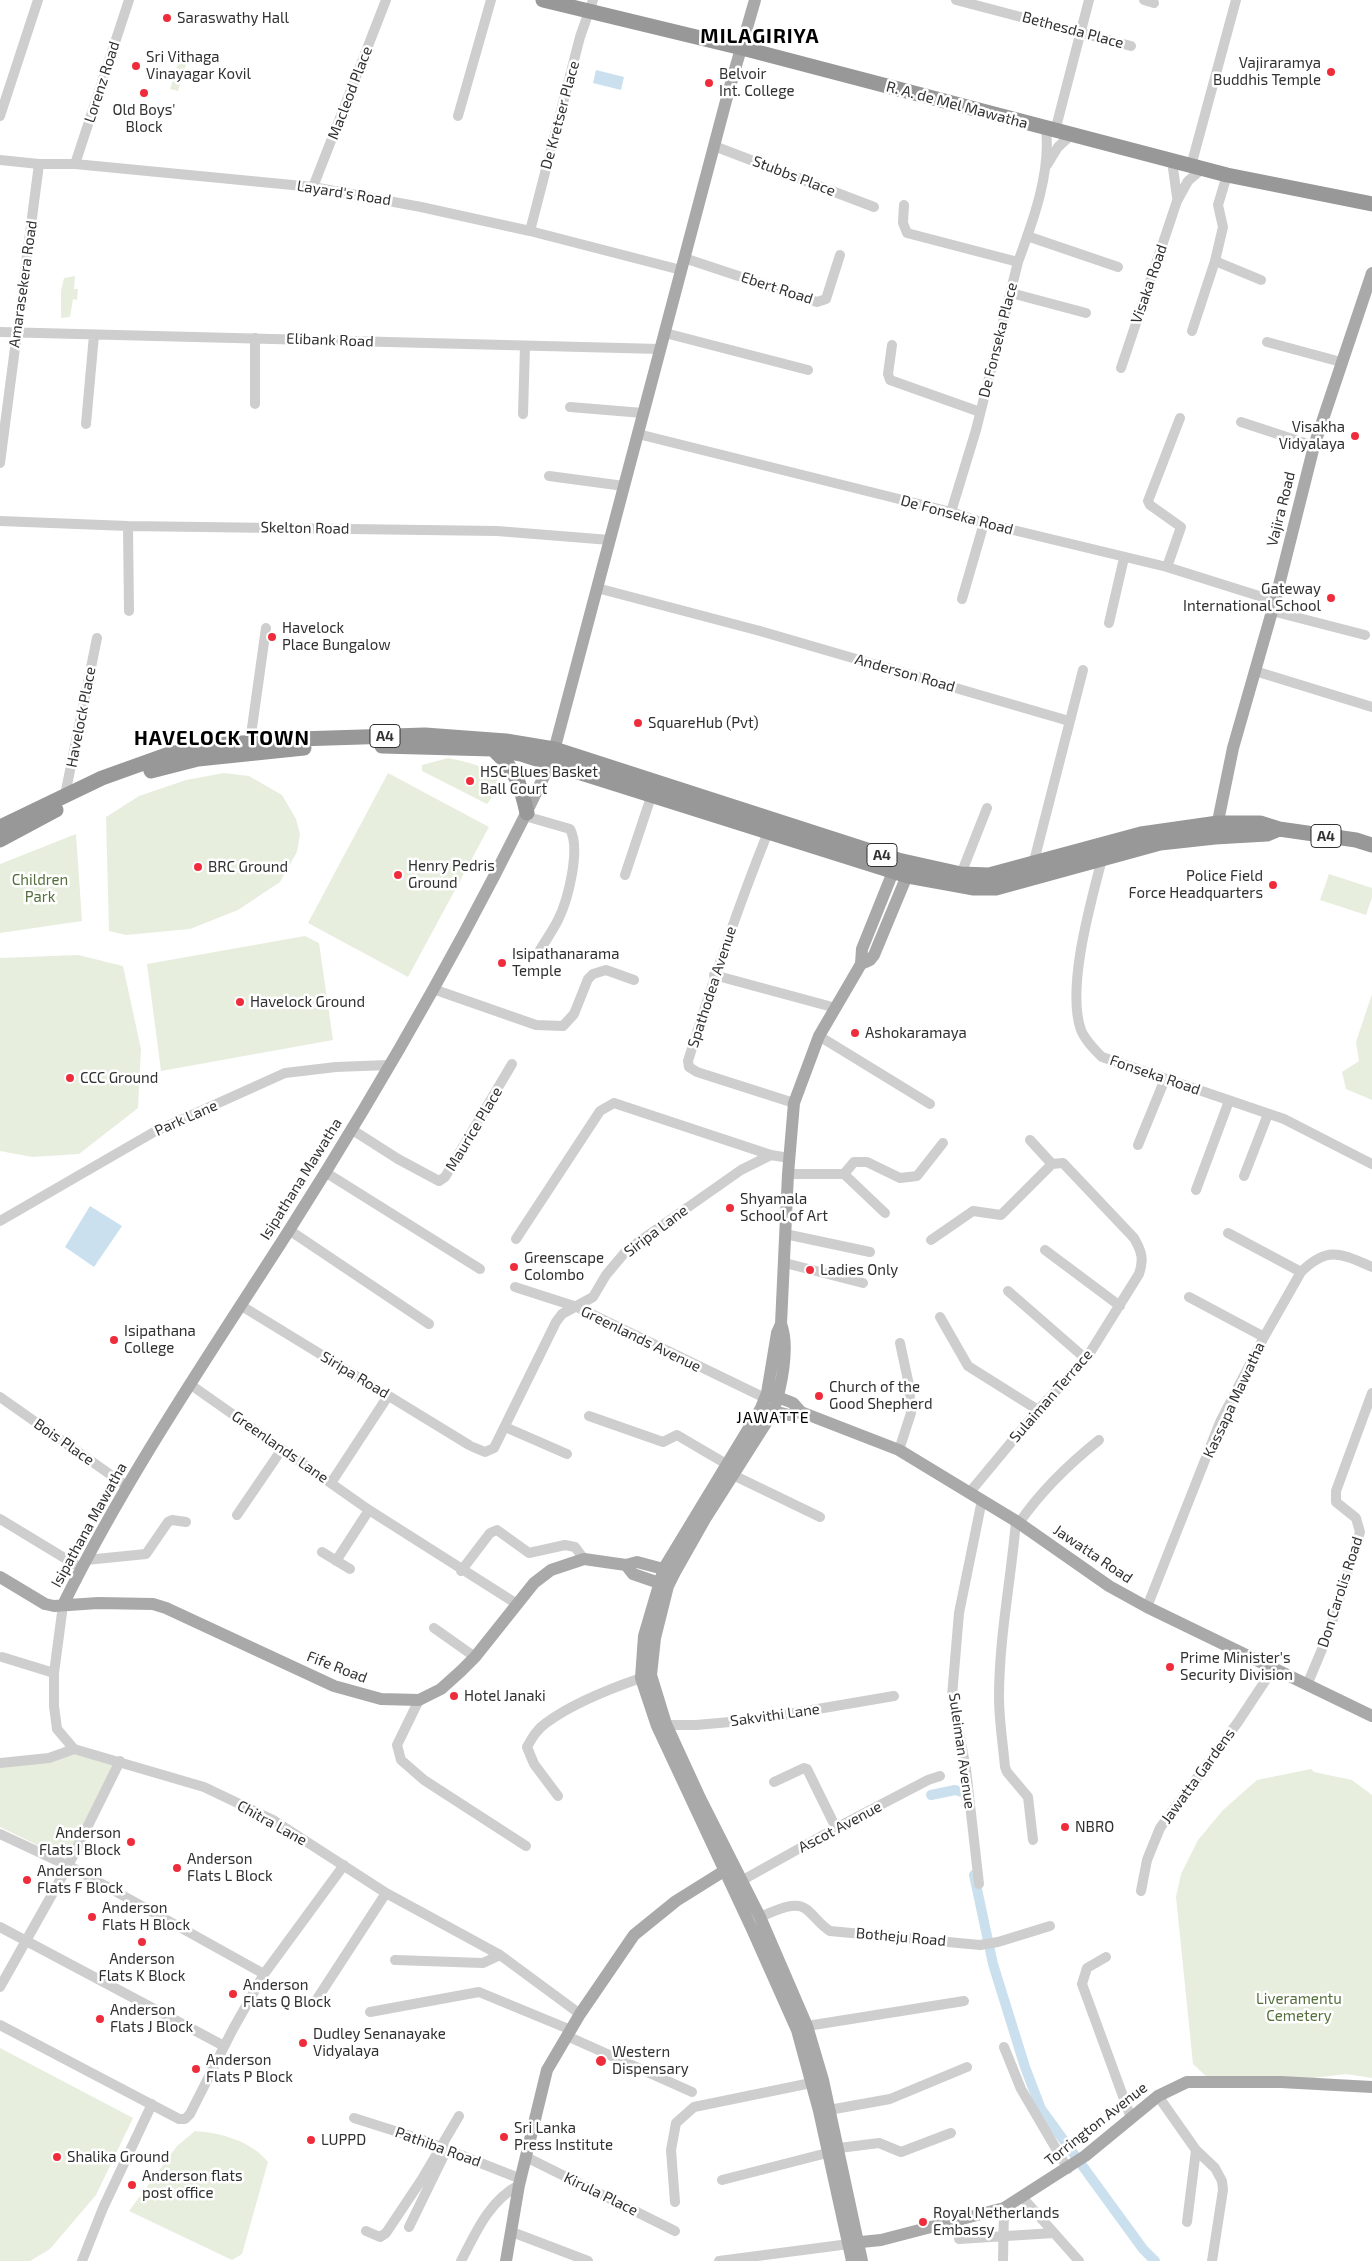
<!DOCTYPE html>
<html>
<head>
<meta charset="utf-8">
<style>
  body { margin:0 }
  canvas { display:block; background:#fff }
</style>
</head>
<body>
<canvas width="1372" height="2261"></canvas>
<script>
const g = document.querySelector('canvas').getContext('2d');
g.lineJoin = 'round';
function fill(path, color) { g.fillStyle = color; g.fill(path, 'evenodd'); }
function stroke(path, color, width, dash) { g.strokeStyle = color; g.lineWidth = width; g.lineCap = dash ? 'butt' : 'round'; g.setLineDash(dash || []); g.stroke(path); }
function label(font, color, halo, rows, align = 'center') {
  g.font = font + ' "Exo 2",sans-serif'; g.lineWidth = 5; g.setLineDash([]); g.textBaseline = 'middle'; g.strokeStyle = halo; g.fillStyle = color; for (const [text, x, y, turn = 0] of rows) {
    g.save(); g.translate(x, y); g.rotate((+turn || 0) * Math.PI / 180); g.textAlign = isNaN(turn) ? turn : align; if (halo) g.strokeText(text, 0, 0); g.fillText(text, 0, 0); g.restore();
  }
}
fill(new Path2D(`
  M181,53L189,55L178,91L170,89Z
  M75,276L74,289H78L77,300L73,299L70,317L61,318V291L64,278Z
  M448,758C466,762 493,766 500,785L487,804L422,771V765Z
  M224,773L249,776L282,795L296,819L300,834L297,852L280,882L238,910L190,929L126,935L109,931L106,817L139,796L186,780Z
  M388,773L489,827L408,977L308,923Z
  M76,834L82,921L0,933V864Z
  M1329,874L1372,888V897L1366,915L1320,900Z
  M305,936L319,943L333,1040L161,1071L147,964Z
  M78,955L123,966L141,1049L138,1108L79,1154L32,1157L0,1151V958Z
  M1372,994V1100L1346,1089L1342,1072L1359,1061L1356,1042Z
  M68,1744L117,1762L68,1860L0,1827V1763L50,1758Z
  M1311,1769L1314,1772L1352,1780L1372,1795V2078L1346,2074L1281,2082L1208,2078L1193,2064L1176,1897L1181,1874L1198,1840L1223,1810L1257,1780Z
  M0,2048L133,2118L96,2195L50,2249L30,2261H0Z
  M195,2131C222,2133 251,2141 268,2162L242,2254L232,2260L129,2211L177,2146Z`), '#e7eede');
fill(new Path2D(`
  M596,70L624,77L621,90L593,83Z
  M90,1206L122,1226L94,1267L65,1247Z`), '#cae0ee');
stroke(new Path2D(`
  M931,1795L955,1790L965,1793L967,1803
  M974,1875L993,1964L1025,2067L1041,2109L1143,2249L1155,2261`), '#cae0ee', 10);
stroke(new Path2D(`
  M956,0L1131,46
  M1144,0L1154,3
  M0,116L38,0
  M458,116L491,0
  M1055,131L1089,0
  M714,146L874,207
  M0,160L39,164H75L313,187L421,207L530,231L681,270
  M1172,161L1177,197
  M75,164L129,0
  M1047,165L1058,147L1071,135
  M1191,166L1236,0
  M313,187L386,0
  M904,205L903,223L907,233L1018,262
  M530,231L580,37L593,0
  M1027,236L1118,267
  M684,258L817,302L826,299L840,255
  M1215,261L1261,280
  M1011,293L1086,313
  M1192,331L1215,261L1223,227L1218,205L1227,175
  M0,332L660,349
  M665,333L808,370
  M1267,342L1341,362
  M892,345L888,374L890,380L980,412
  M1121,368L1177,201L1188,181L1202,169
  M255,404V338
  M570,407L643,413
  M523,414L525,346
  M1241,422L1314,446
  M86,424L94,335
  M638,434L951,512L984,523L1167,567L1275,601
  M0,463L39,164
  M549,476L624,486
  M951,512L976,430L1018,262C1033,221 1051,173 1046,129
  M0,521L128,526L497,531L610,540
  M128,526L129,611
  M1167,567L1181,527L1150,505L1148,501L1180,418
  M597,588L760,631L1069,721
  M962,599L984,523
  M1272,611L1365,635
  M1109,623L1124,558
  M1255,671L1372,707
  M250,742L266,628
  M65,795L97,638
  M525,816L570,829C581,849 568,900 558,920C553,930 546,940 540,950
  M768,832C738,907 712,983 688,1061L689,1067L697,1072L794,1103
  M1102,859C1091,902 1066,988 1081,1030C1085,1040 1094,1049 1102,1057L1284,1119L1372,1164
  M1033,865L1083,670
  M961,874L987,808
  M625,875L652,794
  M714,975L836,1008
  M433,989L536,1025L563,1026L574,1014L588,979L593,974L606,970L634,980
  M819,1036L930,1104
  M351,1129L398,1159L439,1181L445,1177L512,1064
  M1030,1140L1052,1164
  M1138,1145L1165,1079
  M325,1172L480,1269
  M788,1174H844L854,1162H867L900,1178L917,1176L943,1143
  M844,1174L885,1213
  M1244,1176L1268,1114
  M1196,1190L1229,1101
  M0,1221L154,1132L285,1073L336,1067L389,1065
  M289,1230L429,1324
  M1228,1233L1301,1272
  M785,1234L870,1252
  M516,1239L600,1111L614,1103L771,1155
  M931,1240L973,1211L1001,1215L1052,1164L1063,1163L1134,1238C1142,1252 1144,1259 1139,1274L1086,1359L1038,1410L970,1492
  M1045,1250L1120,1306
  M785,1263L863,1283
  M515,1287L577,1307L765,1398
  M1008,1291L1086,1359
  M1189,1297L1264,1337
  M240,1305L469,1445
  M940,1317L968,1366L1038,1410
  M191,1385L369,1510L517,1604
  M0,1397L128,1487
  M589,1416L663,1442L677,1435L728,1465
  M505,1427L567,1454
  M473,1447L485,1452L494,1448L556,1322L562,1314L593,1297L606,1275L627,1250L741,1170L771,1155L789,1158
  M899,1450L911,1413L909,1385L900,1343
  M733,1475L820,1517
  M331,1483L388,1396
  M237,1515L282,1449
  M0,1519L81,1568
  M1016,1521C1011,1580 999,1638 999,1697C999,1720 1003,1744 1005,1767L1007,1772L1028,1797L1033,1840
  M1019,1523C1041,1491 1069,1464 1099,1440
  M322,1552L350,1569
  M86,1560L146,1554L168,1522L172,1520L186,1522
  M336,1561L369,1510
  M461,1571L490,1533L497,1530L529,1553L565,1545L575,1547L584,1559
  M63,1605L54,1673V1706L57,1729L74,1749L204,1787L273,1820L386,1893L500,1955L580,2014
  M1147,1607L1220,1422L1264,1337L1301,1272C1328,1245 1342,1254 1372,1267
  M434,1628L475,1657
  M2,1657L54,1673
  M1307,1685L1328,1635L1360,1532L1356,1518L1336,1502V1491L1372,1393
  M419,1700L397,1745L401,1760L424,1780L526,1846
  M660,1725H696L753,1720L894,1696
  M0,1763L49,1758L74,1749
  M774,1782L804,1768L807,1769L836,1828
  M558,1796L534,1764L527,1747C532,1738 537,1729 546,1723C573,1703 609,1689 641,1678
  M0,1834L77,1870L264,1974
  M741,1881L836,1828L928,1780L940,1776
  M979,1884L966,1769L952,1696L959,1613L982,1500
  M1141,1891L1147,1860L1160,1828L1238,1722L1273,1669
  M760,1917C773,1912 794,1900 806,1909C816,1917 819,1924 830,1931L980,1945L998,1942L1050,1926
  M0,1927L224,2046
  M1106,1957L1087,1968L1082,1984L1131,2118
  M395,1960L483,1963L500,1955
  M0,1987L68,1866L120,1761
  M315,2002L386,1893
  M370,2012L479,1992L571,2030
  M0,2025L179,2119H185L190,2114L233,2029L264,1974L344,1865
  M807,2026L964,2001
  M567,2036L692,2092
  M1004,2047L1021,2089L1068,2169
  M1158,2096L1196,2150L1215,2168L1222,2181L1223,2190L1212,2261
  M829,2110L890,2099L967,2067
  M354,2118L420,2139L521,2179
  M839,2148L879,2143L901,2152L951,2133
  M526,2157L675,2231
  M722,2180L827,2153
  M1023,2198L1079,2261
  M675,2202L671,2150L676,2123L694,2107L811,2083
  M1187,2222L1196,2150
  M409,2227L447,2149
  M366,2231L380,2237L386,2233L422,2179L459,2116
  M512,2232L588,2261
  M959,2239L1054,2233
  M82,2261L103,2208L152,2104
  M461,2261C476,2232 489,2201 519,2185
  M719,2261L849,2244
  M1003,2261L1004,2208`), '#cecece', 10);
stroke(new Path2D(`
  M1216,831L1233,748L1275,601L1314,446L1372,273
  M861,964L870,960L874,955L911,866
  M781,1324C790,1347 781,1389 773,1412L705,1519L675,1572L668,1586L655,1638L651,1675L666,1724L700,1798L760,1917L807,2026L823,2080L862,2261
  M770,1394L793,1403L801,1412L899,1450L1016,1521L1109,1586L1147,1607L1372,1716
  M765,1409L789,1415L801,1412
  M626,1565L633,1574L665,1585
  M0,1577L45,1604L54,1606L98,1603L153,1604L166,1608L334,1686L381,1699L419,1700L441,1689L461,1671L475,1657L534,1583L551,1570L584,1559L626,1565L637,1562L671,1571
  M63,1605C127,1475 210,1354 288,1232C384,1081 474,924 551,762L727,97L755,0
  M851,2243L881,2240L1004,2208L1085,2156L1158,2096L1187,2082H1281L1372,2087
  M506,2261L519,2185L547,2070L580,2014L634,1935L676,1901L732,1866
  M852,2261L819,2111L797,2030L752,1929L657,1726L641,1678L644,1636L664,1568L761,1408L767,1393L777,1333L781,1324L788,1174L794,1103L819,1036L861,964L862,949L897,862`), '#a9a9a9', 12);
stroke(new Path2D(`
  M543,0L742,48L1227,175L1372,204
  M382,746L493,749L521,754L908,876L974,888H996L1160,843L1215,837L1267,834L1279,829
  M493,749C516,771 520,782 527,813
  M151,771L198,759L304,748
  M0,827L102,778L169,754L214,745L298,739L425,735L506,741L554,749L898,860L961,874L989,875L1141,834L1218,823H1260L1279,829L1356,840L1372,845
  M0,840L56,810`), '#989898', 15);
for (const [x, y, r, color] of [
  [167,18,5,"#ee2c3b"],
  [136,66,5,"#ee2c3b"],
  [1331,72,5,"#ee2c3b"],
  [709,83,5,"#ee2c3b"],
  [144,93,5,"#ee2c3b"],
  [1355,436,5,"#ee2c3b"],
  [1331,598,5,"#ee2c3b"],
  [272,637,5,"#ee2c3b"],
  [638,723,5,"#ee2c3b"],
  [470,781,5,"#ee2c3b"],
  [198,867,5,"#ee2c3b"],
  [398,875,5,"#ee2c3b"],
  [1273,885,5,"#ee2c3b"],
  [502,963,5,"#ee2c3b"],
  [240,1002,5,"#ee2c3b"],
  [855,1033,5,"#ee2c3b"],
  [70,1078,5,"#ee2c3b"],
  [730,1208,5,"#ee2c3b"],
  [514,1267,5,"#ee2c3b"],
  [810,1270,5,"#ee2c3b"],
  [114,1340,5,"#ee2c3b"],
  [819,1396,5,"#ee2c3b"],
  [1170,1667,5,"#ee2c3b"],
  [454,1696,5,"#ee2c3b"],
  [1065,1827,5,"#ee2c3b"],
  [131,1842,5,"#ee2c3b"],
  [177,1868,5,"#ee2c3b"],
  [27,1880,5,"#ee2c3b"],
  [92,1917,5,"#ee2c3b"],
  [142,1942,5,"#ee2c3b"],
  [233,1994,5,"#ee2c3b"],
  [100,2019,5,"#ee2c3b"],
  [303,2043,5,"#ee2c3b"],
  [601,2061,6,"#ee2c3b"],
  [196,2069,5,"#ee2c3b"],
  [504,2137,5,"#ee2c3b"],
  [311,2140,5,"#ee2c3b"],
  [57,2157,5,"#ee2c3b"],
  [132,2185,5,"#ee2c3b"],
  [923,2222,5,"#ee2c3b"]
]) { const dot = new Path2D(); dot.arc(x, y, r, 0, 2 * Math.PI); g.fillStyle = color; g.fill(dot); stroke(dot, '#fff', 2); }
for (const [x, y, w] of [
  [385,736,30],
  [1326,836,30],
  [882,855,30]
]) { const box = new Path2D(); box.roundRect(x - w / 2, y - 11.5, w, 23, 4); g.fillStyle = '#fff'; g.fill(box); stroke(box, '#313131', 1); }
label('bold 14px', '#313131', null, [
  ["A4",385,736],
  ["A4",1326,836],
  ["A4",882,855]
]);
label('15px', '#313131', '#fff', [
  ["Saraswathy Hall",177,18],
  ["Sri Vithaga",146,57],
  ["Vinayagar Kovil",146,74],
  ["Vajiraramya",1321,63,"right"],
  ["Buddhis Temple",1321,80,"right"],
  ["Belvoir",719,74],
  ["Int. College",719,91],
  ["Old Boys'",144,110,"center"],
  ["Block",144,127,"center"],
  ["Visakha",1345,427,"right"],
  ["Vidyalaya",1345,444,"right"],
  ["Gateway",1321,589,"right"],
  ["International School",1321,606,"right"],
  ["Havelock",282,628],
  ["Place Bungalow",282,645],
  ["SquareHub (Pvt)",648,723],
  ["HSC Blues Basket",480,772],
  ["Ball Court",480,789],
  ["Henry Pedris",408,866],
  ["Ground",408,883],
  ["BRC Ground",208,867],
  ["Police Field",1263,876,"right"],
  ["Force Headquarters",1263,893,"right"],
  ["Isipathanarama",512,954],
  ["Temple",512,971],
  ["Havelock Ground",250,1002],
  ["Ashokaramaya",865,1033],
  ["CCC Ground",80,1078],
  ["Shyamala",740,1199],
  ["School of Art",740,1216],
  ["Greenscape",524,1258],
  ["Colombo",524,1275],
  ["Ladies Only",820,1270],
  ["Isipathana",124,1331],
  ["College",124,1348],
  ["Church of the",829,1387],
  ["Good Shepherd",829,1404],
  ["Prime Minister's",1180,1658],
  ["Security Division",1180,1675],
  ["Hotel Janaki",464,1696],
  ["NBRO",1075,1827],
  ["Anderson",121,1833,"right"],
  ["Flats I Block",121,1850,"right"],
  ["Anderson",187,1859],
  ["Flats L Block",187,1876],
  ["Anderson",37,1871],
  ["Flats F Block",37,1888],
  ["Anderson",102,1908],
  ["Flats H Block",102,1925],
  ["Anderson",142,1959,"center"],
  ["Flats K Block",142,1976,"center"],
  ["Anderson",243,1985],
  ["Flats Q Block",243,2002],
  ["Anderson",110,2010],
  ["Flats J Block",110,2027],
  ["Dudley Senanayake",313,2034],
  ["Vidyalaya",313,2051],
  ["Western",612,2052],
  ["Dispensary",612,2069],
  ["Anderson",206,2060],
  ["Flats P Block",206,2077],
  ["Sri Lanka",514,2128],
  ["Press Institute",514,2145],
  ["LUPPD",321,2140],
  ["Shalika Ground",67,2157],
  ["Anderson flats",142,2176],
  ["post office",142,2193],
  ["Royal Netherlands",933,2213],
  ["Embassy",933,2230]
], 'left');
label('15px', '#313131', '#fff', [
  ["Bethesda Place",1073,30,15],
  ["Lorenz Road",102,82,-72],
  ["Macleod Place",350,93,-69],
  ["R. A. de Mel Mawatha",957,105,15],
  ["De Kretser Place",560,115,-75],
  ["Stubbs Place",794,176,21],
  ["Layard's Road",344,193,9],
  ["Amarasekera Road",23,284,-82],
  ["Visaka Road",1149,284,-71],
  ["Ebert Road",777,288,18],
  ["Elibank Road",330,340,2],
  ["De Fonseka Place",998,340,-76],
  ["Vajira Road",1281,509,-76],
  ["De Fonseka Road",957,515,15],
  ["Skelton Road",305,528,1],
  ["Anderson Road",905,673,16],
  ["Havelock Place",81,717,-79],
  ["Spathodea Avenue",712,987,-72],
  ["Fonseka Road",1155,1075,19],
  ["Park Lane",186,1118,-24],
  ["Maurice Place",474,1129,-59],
  ["Isipathana Mawatha",301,1179,-58],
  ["Siripa Lane",656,1231,-37],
  ["Greenlands Avenue",641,1339,26],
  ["Siripa Road",355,1375,31],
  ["Sulaiman Terrace",1051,1396,-49],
  ["Kassapa Mawatha",1234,1400,-65],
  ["Bois Place",64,1442,35],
  ["Greenlands Lane",280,1447,35],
  ["Isipathana Mawatha",89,1525,-61],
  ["Jawatta Road",1093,1554,34],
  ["Don Carolis Road",1340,1592,-72],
  ["Fife Road",337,1667,21],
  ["Sakvithi Lane",775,1715,-8],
  ["Suleiman Avenue",962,1751,82],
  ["Jawatta Gardens",1198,1776,-54],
  ["Chitra Lane",272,1823,29],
  ["Ascot Avenue",840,1827,-28],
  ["Botheju Road",901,1937,5],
  ["Torrington Avenue",1096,2124,-38],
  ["Pathiba Road",438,2147,20],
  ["Kirula Place",601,2194,26]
]);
label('15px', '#546f3b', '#fff', [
  ["Children",40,880],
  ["Park",40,897],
  ["Liveramentu",1299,1999],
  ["Cemetery",1299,2016]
]);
g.letterSpacing = '1px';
label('16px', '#000', '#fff', [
  ["JAWATTE",773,1418]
]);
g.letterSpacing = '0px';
g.letterSpacing = '1px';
label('bold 20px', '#000', '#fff', [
  ["MILAGIRIYA",760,36],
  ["HAVELOCK TOWN",222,738]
]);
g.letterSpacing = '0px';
</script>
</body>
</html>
